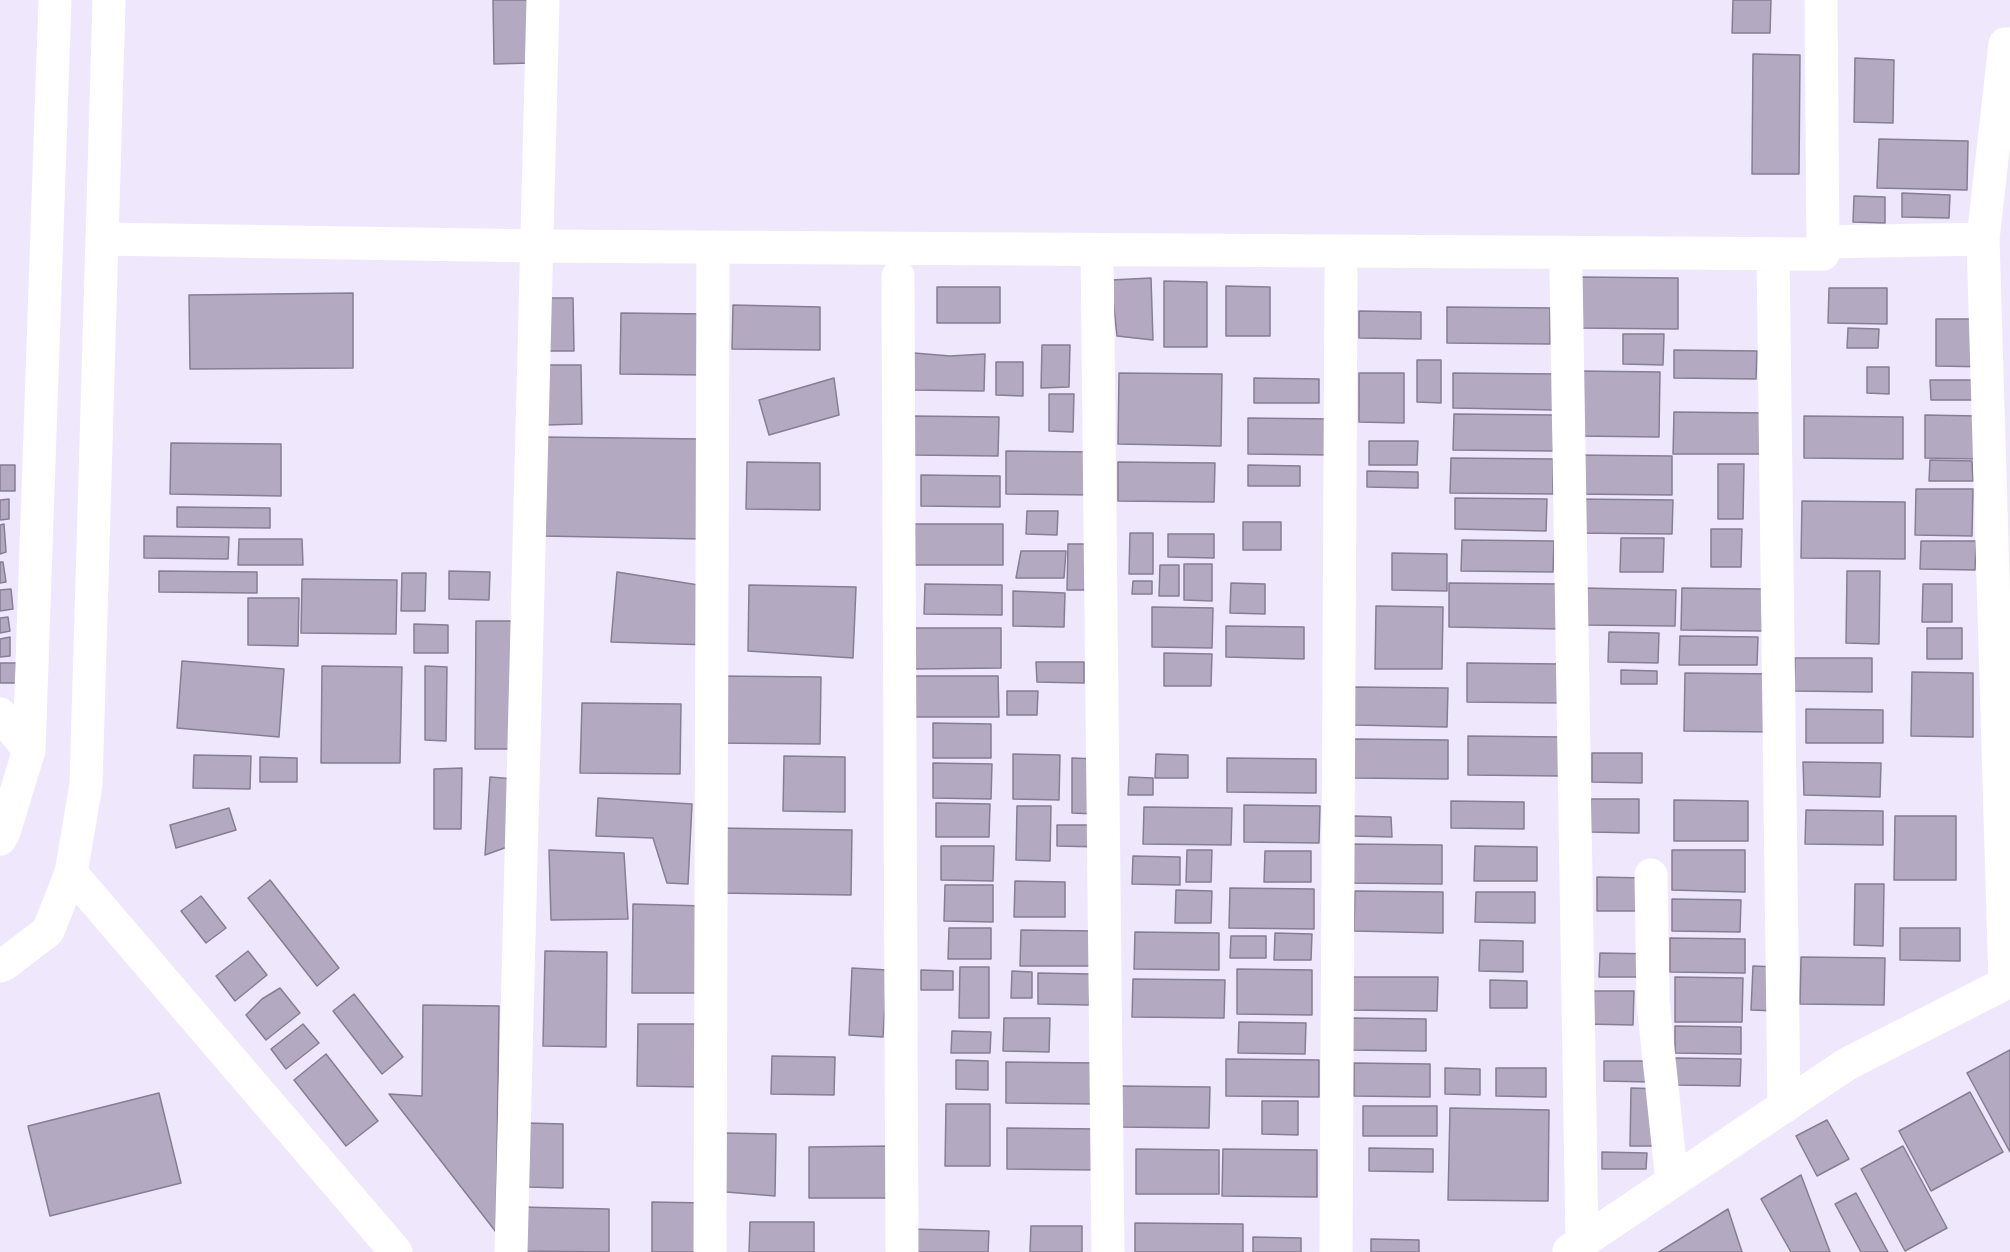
<!DOCTYPE html>
<html>
<head>
<meta charset="utf-8">
<style>
  body { margin:0 }
  canvas { display:block; background:#efe8fc }
</style>
</head>
<body>
<canvas width="2010" height="1252"></canvas>
<script>
const g = document.querySelector('canvas').getContext('2d');
g.lineJoin = 'round';
function fill(path, color) { g.fillStyle = color; g.fill(path, 'evenodd'); }
function stroke(path, color, width, dash) { g.strokeStyle = color; g.lineWidth = width; g.lineCap = dash ? 'butt' : 'round'; g.setLineDash(dash || []); g.stroke(path); }
const building = new Path2D(`
  M493,0H530L531,63L494,64Z
  M1733,0H1771L1770,33H1732Z
  M1753,54L1800,55L1799,174H1752Z
  M1855,58L1894,60L1893,123L1854,122Z
  M1879,139L1968,141L1967,190L1877,188Z
  M1902,193L1950,195L1949,218L1902,217Z
  M1854,196L1885,197V223L1853,222Z
  M1581,277L1678,278V329L1580,328Z
  M1151,278L1153,340L1117,336L1111,280Z
  M1164,281L1207,282V347H1164Z
  M1226,286L1270,287V336H1226Z
  M937,287H1000V323H937Z
  M1829,288H1887V324L1828,323Z
  M353,293V368L190,369L189,295Z
  M549,298H573L574,351H549Z
  M733,305L820,307V350L732,349Z
  M1447,307L1550,308V344L1447,343Z
  M1359,311L1421,312V339L1359,338Z
  M621,313L708,314L707,375L620,374Z
  M1936,319H1990V367L1936,366Z
  M1848,328L1879,329L1878,348H1847Z
  M1623,334H1664L1663,365L1623,364Z
  M1042,345H1070L1069,387L1041,388Z
  M1674,350L1757,351L1756,379L1674,378Z
  M914,353L950,356L985,354L984,391L914,390Z
  M1417,360H1441V403L1417,402Z
  M996,362H1023V396L996,395Z
  M545,365H581L582,424L546,425Z
  M1867,367H1889V394L1867,393Z
  M1579,371L1660,372L1659,437L1578,436Z
  M1119,373L1222,374L1221,446L1118,444Z
  M1359,373H1404V423L1359,422Z
  M1453,373L1556,374L1555,410L1453,408Z
  M834,378L839,415L769,435L759,400Z
  M1254,378L1319,379V403H1254Z
  M1930,380H1974L1973,400H1931Z
  M1049,394H1074L1073,432L1049,431Z
  M1674,412L1767,413L1766,454H1673Z
  M1454,414L1554,415L1553,451L1453,450Z
  M1925,415L1978,416L1977,459L1925,458Z
  M913,416L999,417L998,456L912,455Z
  M1804,416L1903,417V459L1804,458Z
  M1248,418L1332,419L1331,455L1248,454Z
  M543,437L703,439L702,539L542,536Z
  M1369,441H1418L1417,465H1369Z
  M171,443L281,444V496L170,494Z
  M1006,451L1095,452L1094,495L1006,494Z
  M1574,455L1672,456V495L1574,494Z
  M1451,458L1553,459V494L1450,493Z
  M1930,460L1972,461L1973,481H1929Z
  M747,462L820,463V510L746,509Z
  M1118,462L1215,463L1214,502L1118,501Z
  M1718,464H1744L1743,519H1718Z
  M0,465H15V491H0Z
  M1248,465L1300,466V486H1248Z
  M1367,471L1418,472V488L1367,487Z
  M921,475L1000,476V507L921,506Z
  M1916,489H1973L1972,536L1915,535Z
  M1455,498L1547,499L1546,531L1455,529Z
  M9,499V519L0,520V500Z
  M1574,499L1673,500L1672,534L1574,533Z
  M1802,501L1905,502V559L1801,558Z
  M177,507L270,508V528L177,527Z
  M1027,511H1058L1057,535L1026,534Z
  M1243,522H1281V550H1243Z
  M4,524L6,552L0,554V525Z
  M915,524H1003V565H915Z
  M1711,529H1742L1741,567H1711Z
  M1130,533H1153V574H1129Z
  M1168,534H1214V558L1168,557Z
  M144,536L229,537L228,559L144,558Z
  M1621,538H1664L1663,572H1620Z
  M239,539H302L303,565H238Z
  M1462,540L1554,541L1553,572L1461,571Z
  M1921,541H1976L1975,570L1920,569Z
  M1068,544H1093V590H1067Z
  M1021,551H1066L1064,578H1016Z
  M1392,553L1447,554V591L1392,590Z
  M0,562H3L6,582L0,583Z
  M1184,564H1212V601L1184,600Z
  M1160,565H1179V596H1159Z
  M159,571L257,572V593L159,592Z
  M449,571L490,572L489,600L449,599Z
  M1847,571H1880L1879,644L1846,643Z
  M617,572L711,587L710,645L611,642Z
  M402,573H426L425,611H401Z
  M302,579L397,580L396,634L301,633Z
  M1133,581H1152V594H1132Z
  M1231,583L1265,584V614L1230,613Z
  M1449,583L1561,584V629L1449,627Z
  M925,584L1002,585V615L924,614Z
  M1923,584H1952V622H1922Z
  M749,585L856,587L853,658L748,651Z
  M1584,588L1676,590L1675,626L1584,625Z
  M1682,588L1762,589V631L1681,630Z
  M11,589L13,609L0,611V590Z
  M1013,591L1065,593L1064,627L1013,626Z
  M248,598H299L298,646L248,645Z
  M1376,606L1443,607L1442,669H1375Z
  M1152,607L1213,608L1212,648L1152,647Z
  M8,617L10,631L0,633V618Z
  M476,621H517L516,749H475Z
  M414,624L448,625V653H414Z
  M1226,626L1304,627V659L1226,657Z
  M913,628H1001V668L913,669Z
  M1927,628H1962V659H1927Z
  M1609,632L1659,633L1658,663L1608,662Z
  M1680,636L1758,637L1757,665H1679Z
  M10,637V656L0,657V639Z
  M1164,653L1212,654L1211,686H1164Z
  M1795,658H1872V692L1794,691Z
  M182,661L284,669L279,737L177,728Z
  M1036,662H1084V683L1037,682Z
  M0,663H16V683H0Z
  M1467,663L1561,664V703L1467,702Z
  M322,666L402,667L400,763H321Z
  M425,666L447,667L446,741L425,740Z
  M1621,670L1657,671V684H1621Z
  M1912,672L1973,673V737L1911,736Z
  M1685,673L1775,674V732L1684,731Z
  M718,676L821,677L820,744L717,743Z
  M911,676H998L999,717H911Z
  M1353,687L1448,688L1447,727L1353,725Z
  M1007,691H1038L1037,715H1007Z
  M582,703L681,704L680,774L580,773Z
  M1806,709L1883,710V743H1806Z
  M933,723L991,724V758H933Z
  M1468,736L1563,737L1562,776L1468,775Z
  M1354,739L1448,740V779L1354,778Z
  M1592,753H1642V783L1592,782Z
  M1013,754L1060,755L1059,800L1013,799Z
  M1156,754L1188,755V778H1155Z
  M194,755L251,756L250,789L193,788Z
  M784,756L845,757V812L783,811Z
  M260,757L297,758V782H260Z
  M1072,758L1097,759L1096,814L1072,813Z
  M1227,758L1316,759V793L1227,792Z
  M1803,762L1881,763L1880,797L1804,795Z
  M933,763L992,764L991,799L933,798Z
  M462,768L461,829H434V769Z
  M490,777L515,779L510,846L485,855Z
  M1129,777L1153,778V795H1128Z
  M598,798L692,804L688,884L667,883L653,838L596,836Z
  M1591,799H1639V833L1591,832Z
  M1674,800L1748,801V841H1674Z
  M1451,801L1524,802V829L1451,828Z
  M936,803L990,804L989,837H936Z
  M1244,805L1320,806L1319,843L1244,842Z
  M1017,806H1051L1050,861L1016,860Z
  M1144,807L1232,808L1231,845L1143,844Z
  M229,808L236,830L176,848L170,825Z
  M1806,810L1883,811V845L1805,844Z
  M1354,816L1391,817L1392,837L1353,836Z
  M1895,816H1956V880H1894Z
  M1057,825H1100V847L1057,846Z
  M717,828L852,830L851,895L717,893Z
  M1349,844L1442,845V884L1348,883Z
  M941,846H994L993,881L941,880Z
  M1475,846L1537,847V881H1474Z
  M549,850L624,853L628,919L551,920Z
  M1187,850H1212L1211,882H1186Z
  M1672,850H1745V892L1672,890Z
  M1265,851H1311V882H1264Z
  M1133,856L1180,857V885L1132,884Z
  M1597,877L1645,878V911H1597Z
  M270,880L339,968L317,986L248,898Z
  M1015,881L1065,882V917H1014Z
  M1855,884H1884L1883,946L1854,945Z
  M945,885H993V922L944,921Z
  M1230,888L1314,889V929L1229,928Z
  M1176,890L1212,891L1211,923H1175Z
  M1355,891L1443,892V933L1354,931Z
  M1476,892H1535V923L1475,922Z
  M201,896L226,928L206,943L181,911Z
  M1672,899L1741,900L1740,932L1672,931Z
  M633,904L704,906L702,993H632Z
  M949,928H991V959H948Z
  M1900,928H1960V961L1900,960Z
  M1021,930L1095,931V966H1020Z
  M1135,932L1219,933V970L1134,969Z
  M1275,933L1312,934L1311,960H1274Z
  M1231,936H1266V958H1230Z
  M1670,938L1745,939V973L1670,972Z
  M1480,940L1523,941V972L1479,971Z
  M248,951L267,975L235,1001L216,976Z
  M545,951L607,952L606,1047L543,1046Z
  M1600,953L1657,954V977H1599Z
  M1801,957L1885,958L1884,1005L1800,1004Z
  M1753,966L1778,967L1777,1011L1751,1010Z
  M960,967H989V1018H959Z
  M852,968L887,970L883,1037L849,1035Z
  M1237,969L1312,970V1015L1237,1014Z
  M921,970L953,971V990H921Z
  M1012,971L1032,972V998H1011Z
  M1038,973L1090,974L1089,1005L1038,1004Z
  M1348,977H1438L1437,1011L1348,1010Z
  M1675,977L1743,978L1742,1022H1675Z
  M1133,979L1225,980L1224,1018L1132,1017Z
  M1490,980L1527,981V1008H1490Z
  M280,988L300,1013L266,1040L246,1015L262,999Z
  M1586,991H1634L1633,1025L1585,1024Z
  M354,994L403,1057L382,1074L333,1011Z
  M423,1005L499,1006L496,1232L389,1094L422,1096Z
  M1004,1018H1050L1049,1052L1003,1051Z
  M1351,1018L1426,1019V1051L1350,1050Z
  M1239,1022L1306,1023L1305,1054L1238,1053Z
  M303,1024L319,1043L286,1069L271,1049Z
  M638,1024H704L703,1087L637,1086Z
  M1675,1026L1741,1027V1054L1675,1053Z
  M952,1031L991,1032L990,1053H951Z
  M2010,1050V1152L1967,1073Z
  M326,1054L378,1121L346,1146L294,1080Z
  M772,1056L835,1057L834,1095L771,1094Z
  M1675,1058L1741,1059L1740,1086L1675,1085Z
  M1226,1059L1319,1060V1097L1226,1096Z
  M956,1060L988,1061V1090L956,1089Z
  M1604,1061H1650V1082L1604,1081Z
  M1006,1062L1097,1063L1096,1104L1006,1103Z
  M1354,1063L1430,1064V1097L1354,1096Z
  M1445,1068L1480,1069V1095L1445,1094Z
  M1496,1068H1546V1097L1496,1096Z
  M1119,1086L1210,1087L1209,1128L1119,1127Z
  M1631,1088L1665,1089V1146H1630Z
  M1970,1092L2003,1152L1931,1191L1899,1131Z
  M159,1093L181,1183L50,1216L28,1126Z
  M1262,1101H1298V1135L1262,1134Z
  M946,1104H990V1166H945Z
  M1363,1106H1437V1136H1363Z
  M1450,1108L1549,1110L1548,1201L1448,1200Z
  M1827,1120L1849,1159L1817,1176L1796,1136Z
  M528,1123L563,1124V1188L528,1187Z
  M1007,1128L1098,1129L1097,1170L1007,1169Z
  M724,1133L776,1134L775,1196L726,1192Z
  M892,1146V1198H809V1147Z
  M1903,1146L1947,1228L1905,1251L1861,1169Z
  M1369,1148L1433,1149V1172L1369,1171Z
  M1136,1149L1219,1150V1194H1136Z
  M1223,1149L1317,1150V1197L1222,1196Z
  M1602,1152L1647,1153L1646,1169H1602Z
  M1801,1175L1830,1252H1791L1761,1199Z
  M1856,1193L1888,1252H1861L1835,1204Z
  M652,1202L707,1203L706,1252H652Z
  M521,1207L609,1209V1252L520,1251Z
  M1728,1209L1742,1252H1659Z
  M750,1222H814V1252H749Z
  M1135,1223L1243,1224V1252H1135Z
  M1031,1226H1082V1252H1030Z
  M910,1229L989,1231L988,1252H910Z
  M1253,1237L1301,1238V1252H1253Z
  M1371,1239L1419,1240V1252H1371Z`);
fill(building, '#b3aac1');
stroke(building, '#877e94', 1.5);
stroke(new Path2D(`
  M102,239L537,246L1823,254L1821,0
  M1823,242L1983,239
  M1097,250L1108,1252
  M1773,254L1784,1107
  M1566,270L1582,1242
  M898,276L902,1252
  M0,714L29,750
  M71,873L396,1252
  M1651,875L1653,1002L1672,1182
  M2005,983L1983,239L2005,44H2010
  M1569,1251L1847,1064L2010,981
  M511,1252L543,0
  M710,1252L713,247
  M1336,1252L1341,272`), '#fff', 33);
stroke(new Path2D(`
  M0,839L4,832L29,750L55,0
  M0,966L5,964L48,931L71,873L86,785L109,0`), '#fff', 33);
</script>
</body>
</html>
